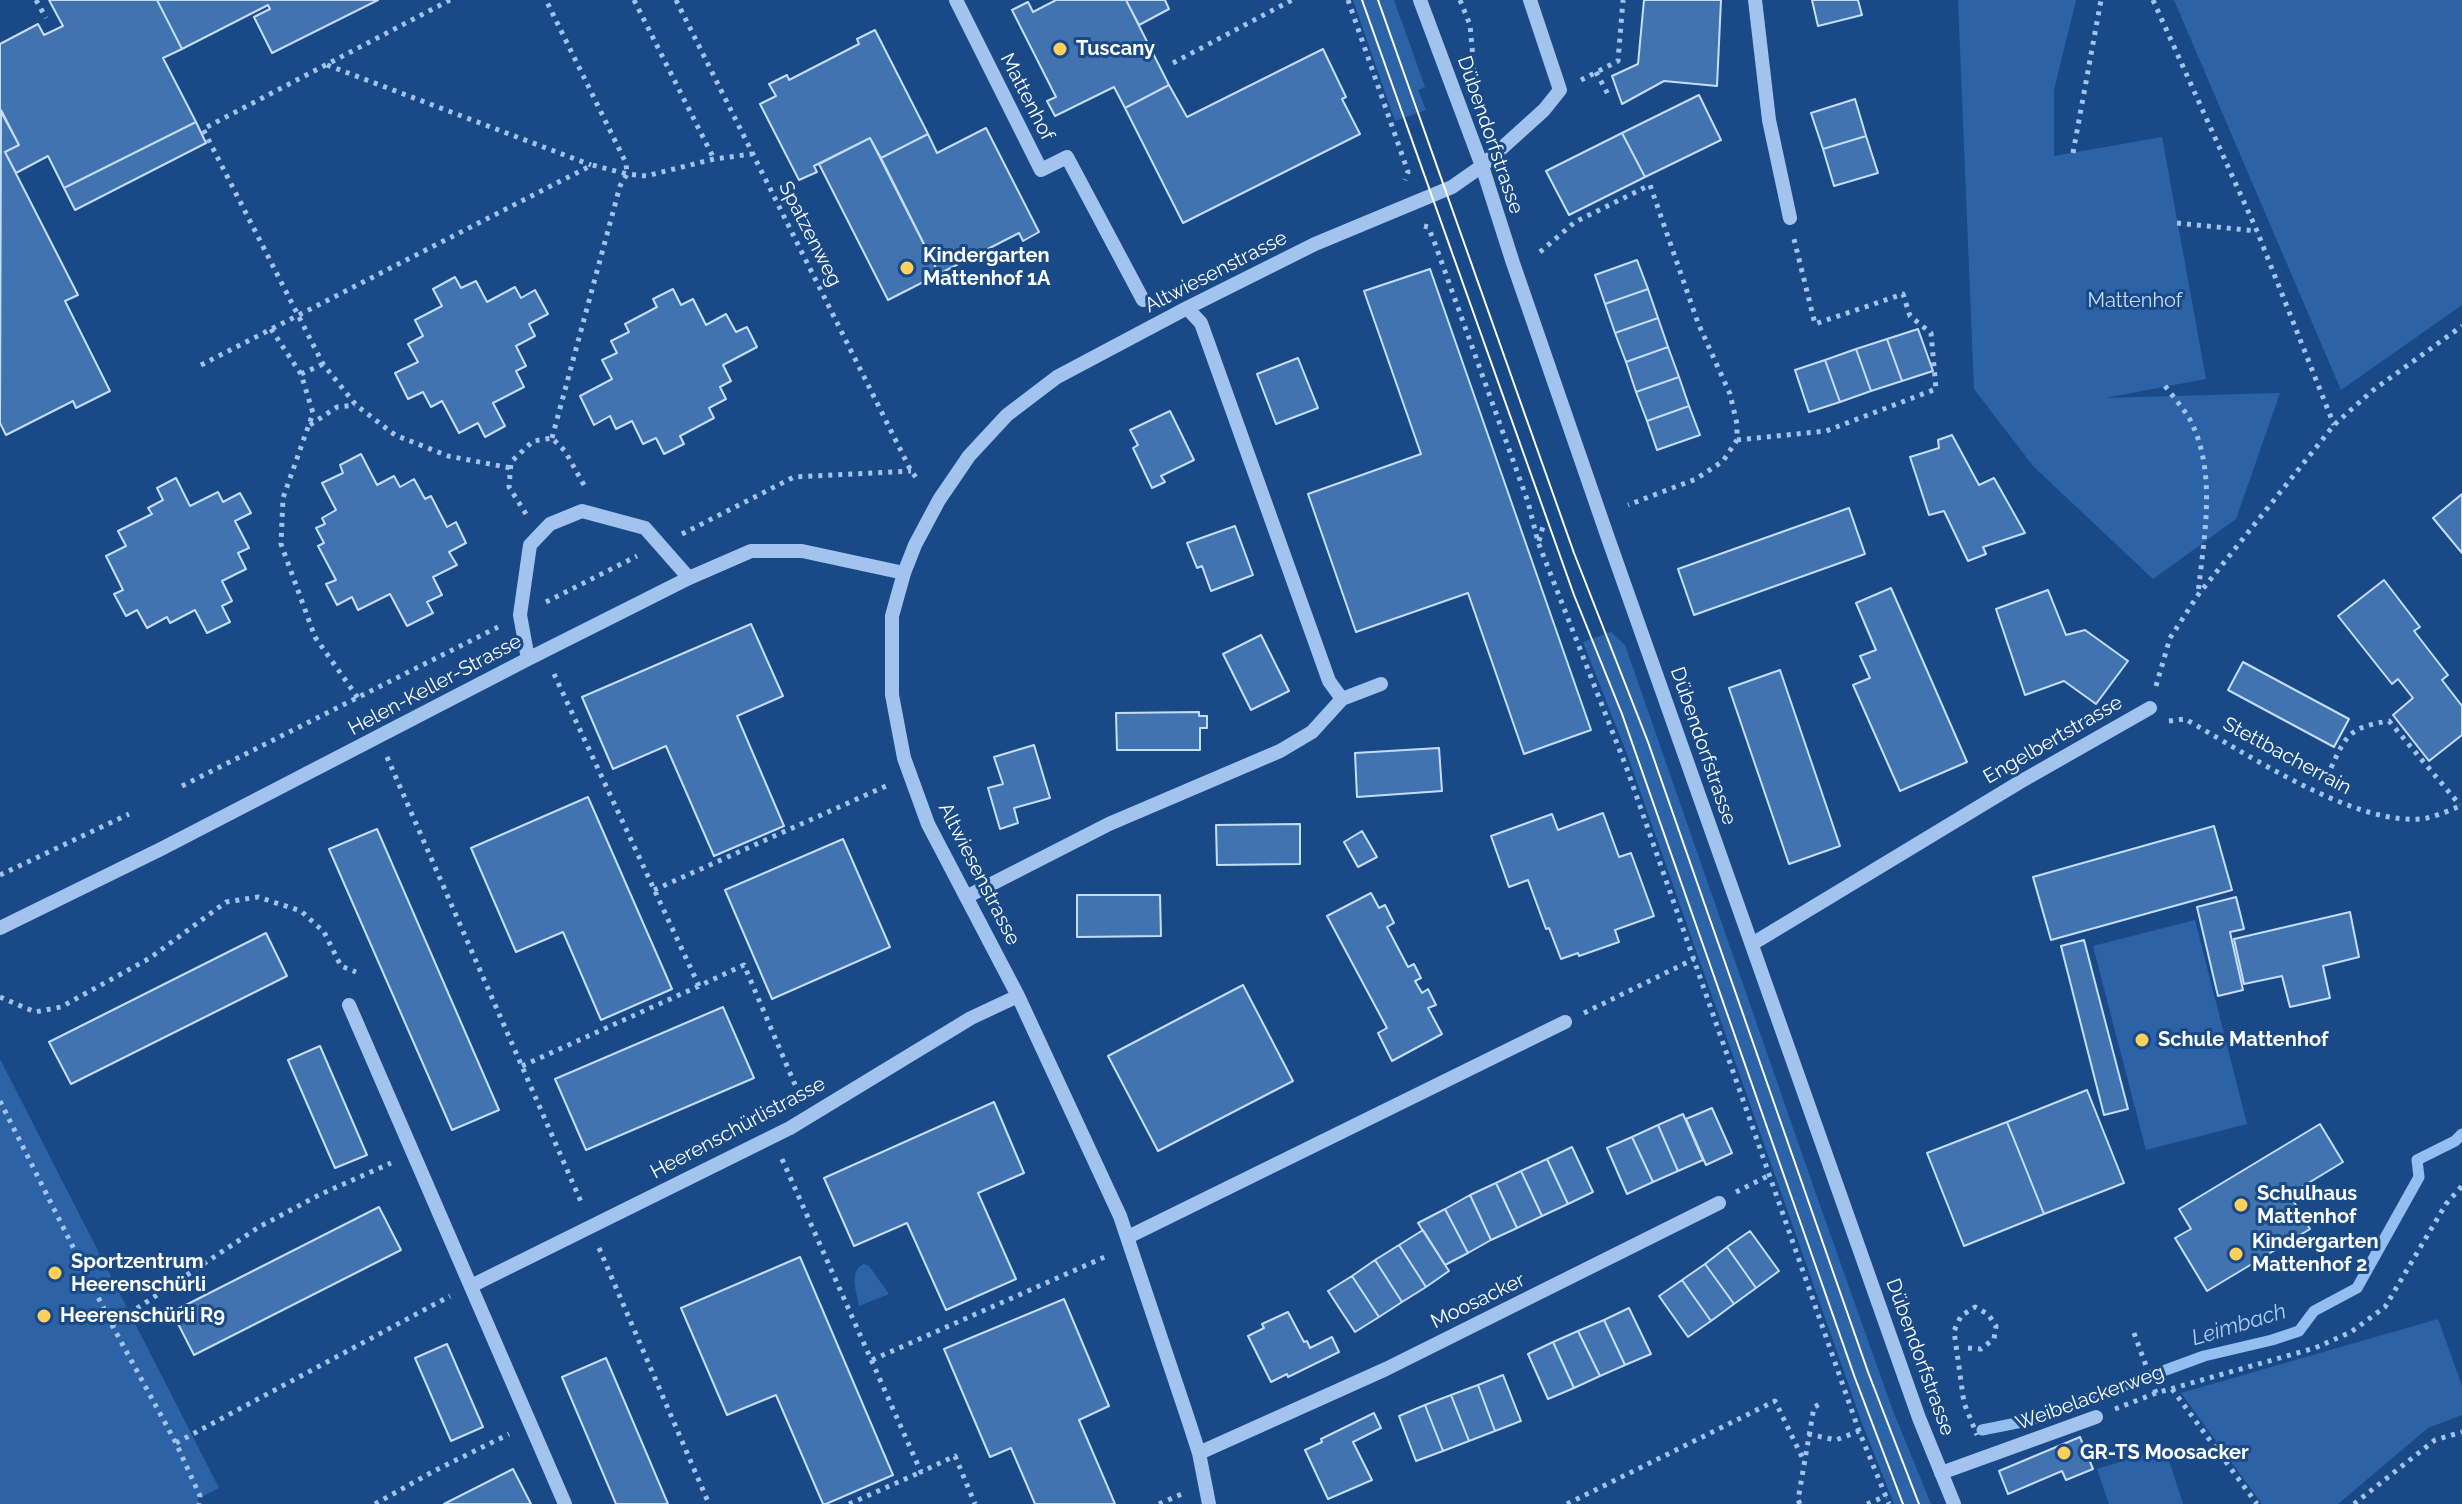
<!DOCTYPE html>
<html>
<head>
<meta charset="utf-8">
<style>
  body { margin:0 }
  canvas { display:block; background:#194a87 }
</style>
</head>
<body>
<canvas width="2462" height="1504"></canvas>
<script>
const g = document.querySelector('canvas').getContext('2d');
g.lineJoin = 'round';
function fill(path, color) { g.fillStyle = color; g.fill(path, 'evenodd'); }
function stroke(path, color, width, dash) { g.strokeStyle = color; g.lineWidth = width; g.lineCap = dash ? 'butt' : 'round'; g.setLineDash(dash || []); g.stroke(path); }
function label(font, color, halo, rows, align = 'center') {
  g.font = font + ' Raleway,sans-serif'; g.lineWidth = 6; g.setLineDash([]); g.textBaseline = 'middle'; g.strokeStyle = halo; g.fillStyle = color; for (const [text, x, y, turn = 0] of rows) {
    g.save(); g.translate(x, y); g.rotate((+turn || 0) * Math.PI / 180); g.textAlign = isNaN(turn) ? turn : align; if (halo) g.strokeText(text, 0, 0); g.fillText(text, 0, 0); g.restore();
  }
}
fill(new Path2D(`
  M1353,0H1394L1425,87L1418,90L1426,110L1395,121Z
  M1958,0H2076L2054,90V156L2162,137L2206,379L2105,398L2280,393L2236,519L2153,579L2033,466L1974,389Z
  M2174,0H2462V305L2341,390Z
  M1611,632L1625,645L1816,1194L1893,1411L1931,1504H1894L1862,1423L1627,754L1583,642Z
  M2195,920L2247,1124L2146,1150L2093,946Z
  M0,1059L219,1488L197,1499L200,1504H0Z
  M864,1264L869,1266L889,1294L859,1306C857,1292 848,1271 864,1264Z
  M2438,1319L2462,1386V1415L2428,1428L2338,1504H2262L2181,1393Z
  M2165,1448L2183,1504H2109L2097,1469Z`), '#2c63a6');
stroke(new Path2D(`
  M1982,1430L2027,1421L2204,1356L2272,1340L2299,1331L2314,1311L2357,1288L2419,1177L2417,1160L2455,1141L2462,1134`), '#93beef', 11);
const building = new Path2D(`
  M49,0H157L182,49L163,58L196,122L64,188L48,156L16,173L5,152L19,145L0,110V44L38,24L44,35L63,26Z
  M157,0H378L272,53L254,17L270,9L268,5L182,49Z
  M1056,0H1126L1169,85L1125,108L1114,87L1055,116L1047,101L1056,97L1012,10L1028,2L1033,12Z
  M1126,0H1165L1169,9L1139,25Z
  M1644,0H1721L1717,86L1664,81L1622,104L1612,76L1638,64Z
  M1812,0H1858L1862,15L1818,26Z
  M875,30L928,134L881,158L870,138L814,166L817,172L799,180L760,104L776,96L769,84L787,75L789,80L859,44L857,39Z
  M1323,49L1346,97L1342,99L1360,134L1183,223L1125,108L1169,85L1187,117Z
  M1699,95L1721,140L1645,177L1622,133Z
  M1855,99L1866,136L1823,149L1811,113Z
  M1,110L19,145L5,152L78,295L65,301L110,391L76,408L73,401L6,435L0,423Z
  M196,122L206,143L75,210L64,188Z
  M986,128L1039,232L1023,241L1019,233L939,274L881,158L928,134L937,153Z
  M1622,133L1645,177L1569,215L1546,171Z
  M1866,136L1878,173L1834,186L1823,149Z
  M870,138L939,274L888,300L819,164Z
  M1637,260L1648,289L1605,304L1595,275Z
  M1430,269L1591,730L1524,754L1468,593L1356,632L1308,494L1421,454L1364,291Z
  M455,277L461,288L476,281L487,302L515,287L521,298L535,290L548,314L529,324L535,336L516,346L526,366L516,371L524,387L493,403L505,426L485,437L478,423L459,433L442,401L431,407L423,392L408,399L395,373L418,362L408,344L423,336L415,320L442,306L433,289Z
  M673,289L681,305L693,299L706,325L726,314L736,332L747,327L757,347L723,365L731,381L720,387L726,399L709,408L714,418L680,436L684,444L664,454L656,438L643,444L632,421L616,429L610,416L594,425L580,396L612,379L602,360L617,353L611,341L629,332L625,324L657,307L653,299Z
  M1648,289L1658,318L1615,333L1605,304Z
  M1658,318L1668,347L1626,362L1615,333Z
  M1918,329L1933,371L1902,381L1887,339Z
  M1887,339L1902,381L1871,391L1856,349Z
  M1668,347L1679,377L1636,392L1626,362Z
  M1856,349L1871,391L1840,402L1825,360Z
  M1298,358L1318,408L1276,424L1257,374Z
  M1825,360L1840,402L1809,412L1795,370Z
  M1679,377L1689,406L1647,421L1636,392Z
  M1689,406L1700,435L1657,450L1647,421Z
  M1170,411L1194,460L1161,476L1165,482L1152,488L1133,448L1138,445L1130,430Z
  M1952,435L1979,485L1994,478L2025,533L1983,547L1986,554L1968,561L1944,511L1929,515L1910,457L1939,448L1938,440Z
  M361,454L377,485L394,476L400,487L414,479L425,499L431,496L447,527L456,522L466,543L449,552L457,565L433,577L442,595L427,602L433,613L407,626L390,594L358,610L352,597L337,605L326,584L336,580L318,546L324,543L316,528L325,524L322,518L336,510L322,483L343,473L340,465Z
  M176,478L190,506L218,492L223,502L240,493L251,513L235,521L249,548L238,553L246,569L222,581L232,601L222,606L230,622L207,633L195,610L170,623L167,617L147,628L137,610L126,616L114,594L123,590L106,556L126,546L118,531L152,514L148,508L163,500L157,488Z
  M2462,494V553L2433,518Z
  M1849,508L1865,554L1694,615L1678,569Z
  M1235,526L1253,575L1211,591L1202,566L1197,568L1187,543Z
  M2384,580L2420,627L2414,631L2448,675L2442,680L2462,706V735L2429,761L2393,715L2413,698L2398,679L2392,684L2338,616Z
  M1891,588L1967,762L1900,791L1853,685L1870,678L1860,656L1876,650L1856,603Z
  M2048,590L2066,635L2085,630L2128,661L2096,704L2064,681L2025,695L1996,609Z
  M751,624L783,696L737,716L784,826L714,856L666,746L613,769L582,697Z
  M1261,635L1289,691L1251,710L1223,654Z
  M2243,662L2349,719L2334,747L2228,690Z
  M1780,670L1840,846L1789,864L1729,688Z
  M1199,712V716H1207V728H1200V750H1117L1116,713Z
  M1034,745L1050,798L1014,808L1018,823L1000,829L988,788L1003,784L994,757Z
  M1439,748L1442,791L1357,797L1355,753Z
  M588,797L672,989L601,1020L563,932L516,952L471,848Z
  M1603,813L1619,857L1631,853L1654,916L1615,930L1619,942L1579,956L1578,953L1561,959L1549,928L1546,929L1528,880L1509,887L1491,836L1552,814L1558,830Z
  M1300,824V864L1217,865L1216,825Z
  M2214,826L2232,890L2051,940L2033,877Z
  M377,829L499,1110L452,1130L329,849Z
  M1362,831L1377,857L1358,867L1344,842Z
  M843,839L890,947L772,999L725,890Z
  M1371,893L1379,908L1385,905L1394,923L1387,927L1408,967L1414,964L1421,978L1415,981L1422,993L1428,989L1436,1005L1428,1008L1442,1034L1392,1061L1378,1033L1387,1028L1327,916Z
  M1077,895H1160L1161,936L1077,937Z
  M2236,897L2244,929L2230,932L2243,990L2218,996L2197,907Z
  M2350,912L2359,957L2323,966L2330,998L2290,1007L2282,976L2244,984L2234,939Z
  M266,933L287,976L71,1084L49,1042Z
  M2084,940L2128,1109L2104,1115L2061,946Z
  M1243,985L1293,1081L1158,1151L1108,1056Z
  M723,1007L754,1078L586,1150L555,1079Z
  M320,1046L367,1155L335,1168L288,1060Z
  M2087,1090L2124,1183L2044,1214L2007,1122Z
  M994,1102L1024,1173L978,1193L1016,1279L946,1310L907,1223L854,1246L824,1178Z
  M1712,1108L1732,1153L1706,1165L1686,1119Z
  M1683,1114L1703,1160L1678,1171L1658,1125Z
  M2007,1122L2044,1214L1964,1246L1927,1153Z
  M2320,1124L2343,1162L2292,1193L2296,1200L2294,1202L2310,1229L2207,1291L2175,1238L2191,1229L2179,1209Z
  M1658,1125L1678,1171L1653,1182L1632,1137Z
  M1632,1137L1653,1182L1627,1194L1607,1148Z
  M1572,1147L1593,1192L1568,1204L1547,1159Z
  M1547,1159L1568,1204L1542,1216L1521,1171Z
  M1521,1171L1542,1216L1517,1228L1496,1183Z
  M1496,1183L1517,1228L1491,1240L1470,1195Z
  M1470,1195L1491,1240L1468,1253L1445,1209Z
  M379,1207L401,1250L194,1355L172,1312Z
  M1445,1209L1468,1253L1445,1265L1418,1223Z
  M1423,1230L1449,1271L1426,1287L1399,1245Z
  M1750,1231L1779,1271L1756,1288L1727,1247Z
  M1399,1245L1426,1287L1402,1302L1375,1260Z
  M1727,1247L1756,1288L1734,1304L1705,1264Z
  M800,1257L893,1475L826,1504H823L776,1395L727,1415L681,1308Z
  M1375,1260L1402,1302L1379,1317L1352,1276Z
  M1705,1264L1734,1304L1711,1321L1682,1280Z
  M1352,1276L1379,1317L1355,1332L1328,1291Z
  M1682,1280L1711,1321L1688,1337L1659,1296Z
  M1064,1299L1109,1406L1079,1420L1115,1504H1035L1011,1448L990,1457L944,1349Z
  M1629,1308L1651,1354L1625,1365L1604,1320Z
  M1288,1312L1304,1342L1307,1341L1310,1348L1332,1337L1339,1352L1288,1377L1287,1374L1271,1382L1248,1336L1264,1328L1262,1324Z
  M1604,1320L1625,1365L1600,1376L1578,1331Z
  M1578,1331L1600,1376L1574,1388L1553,1342Z
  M1553,1342L1574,1388L1548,1399L1528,1354Z
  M447,1344L483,1427L451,1441L415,1358Z
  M606,1358L668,1504H616L562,1377Z
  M1503,1375L1521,1421L1495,1431L1478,1385Z
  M1478,1385L1495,1431L1469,1441L1451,1395Z
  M1451,1395L1469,1441L1443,1451L1425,1405Z
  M1425,1405L1443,1451L1416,1461L1399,1416Z
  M1374,1413L1381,1428L1353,1442L1372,1480L1328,1499L1305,1450L1322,1442L1321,1439Z
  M2080,1437L2093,1469L2066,1480L2062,1471L2008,1494L1999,1471Z
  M513,1469L531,1504H444Z`);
fill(building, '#4273b1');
stroke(building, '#c6ddf9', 2);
stroke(new Path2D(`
  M36,0L46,18
  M450,0L203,129L323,364L356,405L395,435L448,456L511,468
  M634,0L714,159
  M676,0L911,471L919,481
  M1348,0L1408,172L1405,180
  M1460,0L1470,25L1474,69
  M2153,0L2257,231L2334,425
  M1173,63L1292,0
  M327,65L591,165
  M1596,72L1610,98
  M1581,80L1618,61L1623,0
  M2073,153L2101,0
  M2177,223L2257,231
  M1424,226L1428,227L1434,241L1528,502L1538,542L1627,769L1859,1431L1889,1504
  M1540,252L1575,222L1650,185L1698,323L1730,394L1737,424V440L1723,461L1696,479L1628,505
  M271,329L301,374L313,413L283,498L281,544L315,637L358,698
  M201,365L592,165L627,174L626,163L546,0
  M301,374L323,364
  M2165,386C2173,396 2181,406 2188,416C2218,469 2204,536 2198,594
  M310,425L337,407L355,405
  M552,438L620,186L627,174L646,176L714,159L752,154
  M1737,440L1826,431L1936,389L1931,333L1910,316L1903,294L1815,324L1794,239
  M526,514L509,487L511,462L533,441L552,438L565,451L585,487
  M682,534L794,477L911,471
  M1539,541L1543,526
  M546,602L637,556
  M554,674L699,986L744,965L799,1094
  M2156,686L2170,638L2198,595L2334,425L2372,391L2462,326
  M2169,721L2185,719C2244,752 2360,830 2427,818C2439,815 2451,810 2462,805
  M387,757L582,1204
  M2331,768C2346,734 2351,727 2389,721L2460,805
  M182,786L498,627
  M0,875L129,814
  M654,890L886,786
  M0,997L35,1012L61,1007L150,958L226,902L258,897L301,911L324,932L341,966L356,972
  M1584,1013L1694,959
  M522,1066L699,986
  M0,1101L112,1325L176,1443L200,1496L199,1504
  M782,1159L921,1472L955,1456L975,1504
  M1736,1192L1770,1175
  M599,1248L709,1504
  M112,1325L259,1227L319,1195L391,1163
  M2134,1333L2156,1393
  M1968,1348L1981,1349L1994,1339L1996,1326L1988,1314L1975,1307L1961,1316L1954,1331L1964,1403L1977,1435
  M872,1360L1107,1256
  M2172,1389L2257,1504
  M2115,1409L2156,1393L2315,1348L2351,1332L2385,1307L2446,1204L2462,1186
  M1808,1434L1836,1440L1859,1431
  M176,1443L450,1296
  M375,1504L434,1471L509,1434
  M849,1504L921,1472
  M1159,1504L1184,1493
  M1567,1504L1775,1401L1803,1459
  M1800,1504L1798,1500L1814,1407L1824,1402
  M1867,1504L1886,1496
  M2354,1504L2435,1440L2462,1432`), '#a1c3ed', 5, [4, 6]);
stroke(new Path2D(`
  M956,0L1041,170L1067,157L1143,300
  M1420,0L1482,166L1513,263L1608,538L1919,1418L1954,1504
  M1755,0L1769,120L1790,218
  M1187,308L1201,323L1329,681L1342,699L1381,684
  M528,659L520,615L530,545L550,524L582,511L645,528L689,578
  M968,896L1109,824L1280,751L1312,732L1342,699
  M0,928L161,849L528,659L689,578L751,551H802L904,573
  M1752,944L2020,782L2150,708
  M349,1005L565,1504
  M1128,1237L1565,1022
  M471,1286L790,1128L971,1018L1018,996
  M1199,1453L1386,1369L1719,1203
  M1941,1473L2096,1417
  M1209,1504L1199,1453L1189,1422L1120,1216L1018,996L928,824L904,758L892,695V616L904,573L915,545L939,500L969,456L1007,415L1057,377L1187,308L1315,244L1452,187L1482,166L1544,110L1560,90L1530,0`), '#a1c3ed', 14);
stroke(new Path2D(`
  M1362,0L1574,595L1622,714L1855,1378L1903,1504
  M1378,0L1574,553L1648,742L1868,1372L1919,1504`), '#fff', 2);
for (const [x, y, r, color] of [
  [1060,49,8,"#ffd05c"],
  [907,268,8,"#ffd05c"],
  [2142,1040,8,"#ffd05c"],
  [2241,1205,8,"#ffd05c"],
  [2236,1254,8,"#ffd05c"],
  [55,1273,8,"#ffd05c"],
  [44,1316,8,"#ffd05c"],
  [2064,1453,8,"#ffd05c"]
]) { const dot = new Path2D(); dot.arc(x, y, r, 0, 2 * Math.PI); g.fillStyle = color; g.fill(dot); stroke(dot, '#194a87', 3); }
label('bold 20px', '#fff', '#194a87', [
  ["Tuscany",1076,49],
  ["Kindergarten",923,256],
  ["Mattenhof 1A",923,279],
  ["Schule Mattenhof",2158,1040],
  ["Schulhaus",2257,1194],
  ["Mattenhof",2257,1217],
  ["Kindergarten",2252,1242],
  ["Mattenhof 2",2252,1265],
  ["Sportzentrum",71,1262],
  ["Heerenschürli",71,1285],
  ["Heerenschürli R9",60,1316],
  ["GR-TS Moosacker",2080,1453]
], 'left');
label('20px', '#fff', '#194a87', [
  ["Mattenhof",1027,97,63],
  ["Dübendorfstrasse",1490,135,71],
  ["Spatzenweg",810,234,63],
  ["Altwiesenstrasse",1216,272,-27],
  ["Helen-Keller-Strasse",435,685,-28],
  ["Engelbertstrasse",2053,740,-30],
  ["Dübendorfstrasse",1703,746,71],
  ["Stettbacherrain",2287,756,28],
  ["Altwiesenstrasse",979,874,63],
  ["Heerenschürlistrasse",738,1128,-28],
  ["Moosacker",1478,1301,-26],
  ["Dübendorfstrasse",1920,1357,70],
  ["Weibelackerweg",2090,1398,-20]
]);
label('20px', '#c6ddf9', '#194a87', [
  ["Mattenhof",2135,301]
]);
label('italic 22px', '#accdf4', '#194a87', [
  ["Leimbach",2239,1325,-17]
]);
</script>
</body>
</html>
